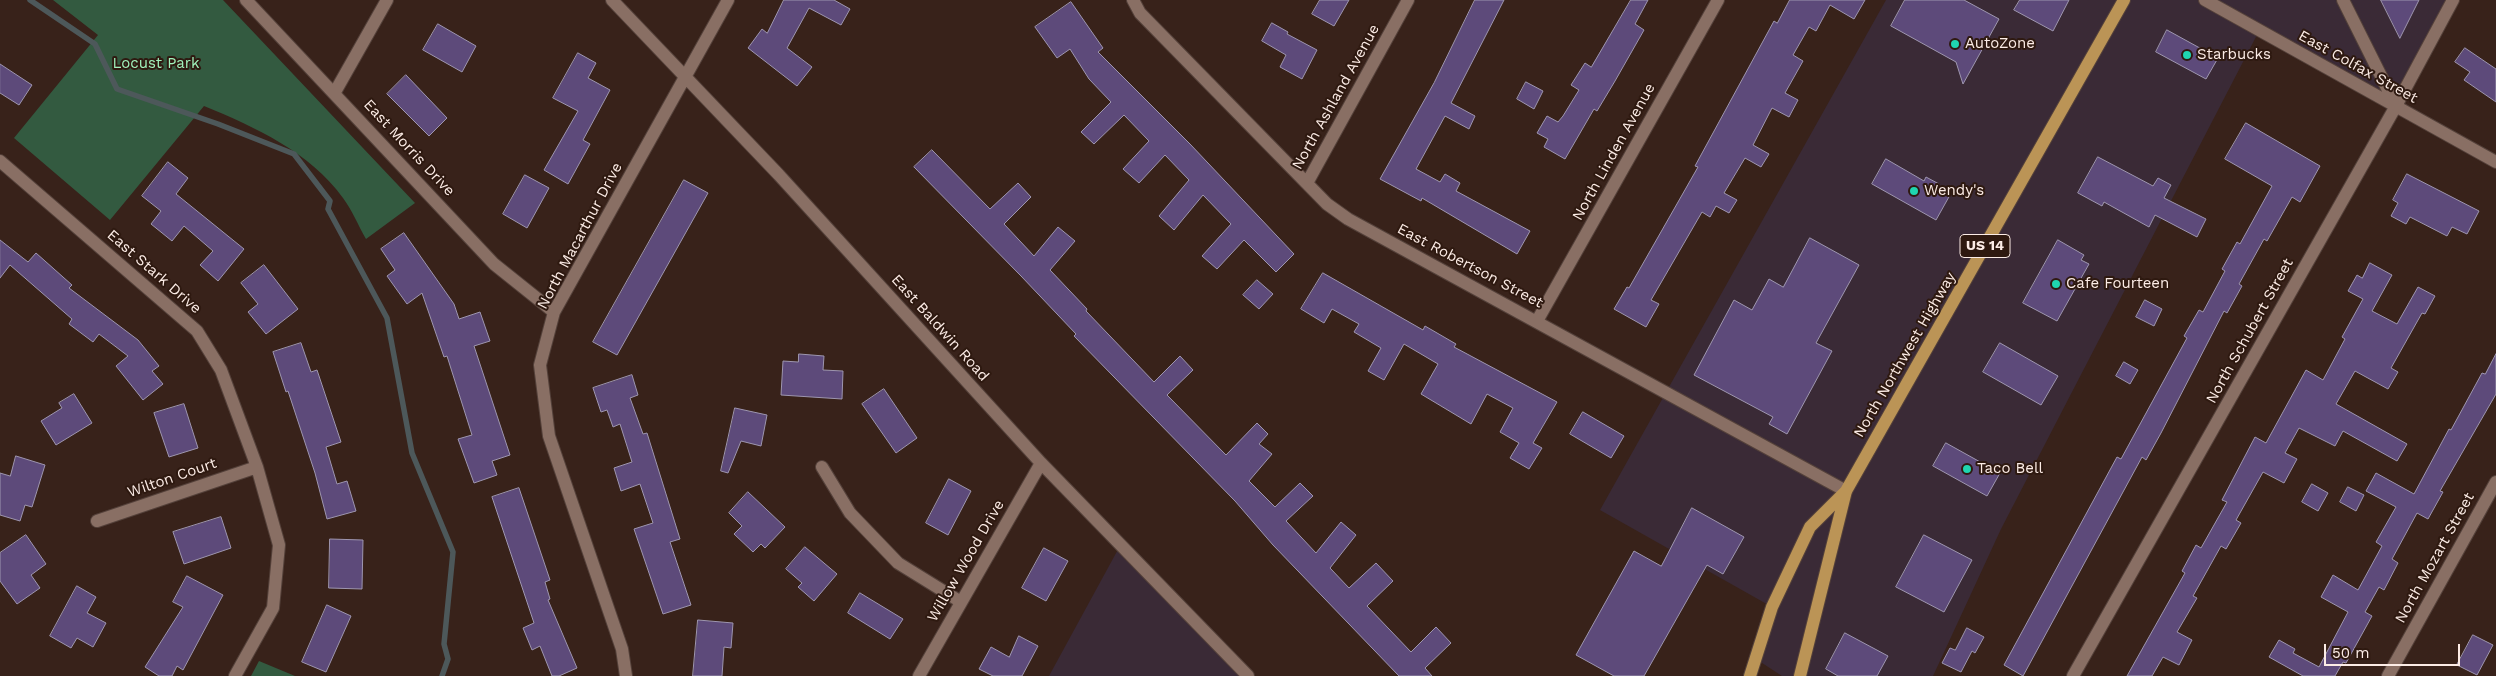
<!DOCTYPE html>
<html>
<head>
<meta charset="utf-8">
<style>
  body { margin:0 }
  #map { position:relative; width:2496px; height:676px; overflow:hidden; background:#38221a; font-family:"Work Sans",sans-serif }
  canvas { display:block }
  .scale { position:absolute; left:2324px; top:644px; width:136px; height:22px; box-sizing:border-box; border:2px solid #fcece6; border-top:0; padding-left:6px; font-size:15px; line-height:18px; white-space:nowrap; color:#fcece6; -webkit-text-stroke:4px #2e1910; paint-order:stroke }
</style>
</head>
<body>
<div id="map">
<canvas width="2496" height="676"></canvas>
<div class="scale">50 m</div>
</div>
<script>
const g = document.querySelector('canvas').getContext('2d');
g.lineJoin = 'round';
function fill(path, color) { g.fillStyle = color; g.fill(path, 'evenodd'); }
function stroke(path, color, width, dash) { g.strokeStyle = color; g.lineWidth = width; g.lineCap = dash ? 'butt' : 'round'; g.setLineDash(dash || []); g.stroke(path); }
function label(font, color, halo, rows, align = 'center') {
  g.font = font + ' "Work Sans",sans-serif'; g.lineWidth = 4; g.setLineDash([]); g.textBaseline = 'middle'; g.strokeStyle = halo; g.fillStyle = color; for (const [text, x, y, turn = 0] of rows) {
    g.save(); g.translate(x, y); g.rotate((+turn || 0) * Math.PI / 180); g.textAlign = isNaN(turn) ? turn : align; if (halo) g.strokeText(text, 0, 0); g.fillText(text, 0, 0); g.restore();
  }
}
fill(new Path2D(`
  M1886,0H2453L2396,106L2259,31L2001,529L1933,676H1782L1756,659L1772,607L1600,510Z
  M1121,544L1248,676H1049Z`), '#3a2a36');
fill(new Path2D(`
  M53,0H223L415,203L366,239C358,225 352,210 343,198C310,152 255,127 204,106L110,220L14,138L98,35Z
  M259,661L295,676H251Z`), '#335a40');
stroke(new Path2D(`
  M30,0L95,44L117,89L218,124L294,154L330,201L328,209L387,318L412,453L453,552L444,644L448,659L442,676`), '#4d585a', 5.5);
const building = new Path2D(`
  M784,0H834L850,9L841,25L809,8L787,48L812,67L797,86L748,48L762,29L767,33Z
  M1320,0H1349L1334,26L1312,14Z
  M1475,0H1504L1451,103L1475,116L1469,129L1445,116L1416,169L1440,182L1445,174L1460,183L1456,191L1530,231L1517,254L1422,198L1421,201L1380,179L1434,83Z
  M1631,0H1648L1635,24L1644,30L1615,81L1597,111L1594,109L1565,159L1544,147L1548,139L1537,133L1547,116L1558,122L1563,116L1579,90L1571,85L1585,63L1591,67Z
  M1790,0H1865L1854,19L1830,5L1816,31L1809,27L1793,55L1803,61L1785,93L1798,100L1789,117L1772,108L1753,145L1769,154L1761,167L1745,158L1724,193L1737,200L1729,213L1716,206L1710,217L1702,212L1651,300L1659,304L1646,327L1614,309L1627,287L1629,288L1698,167L1695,166L1774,21L1777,23Z
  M1905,0H1964L1999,19L1963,84L1956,62L1891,26Z
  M2020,0H2069L2053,31L2014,10Z
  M2381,0H2419L2400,38Z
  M1071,2L1103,48L1098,52L1190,144L1294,254L1276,272L1244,240L1217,269L1202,256L1231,224L1203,195L1174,230L1159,216L1189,180L1165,155L1139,183L1123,169L1149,141L1124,115L1094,144L1081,132L1111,102L1089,79L1070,49L1057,58L1035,27Z
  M1272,23L1288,32L1287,34L1317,50L1302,79L1280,67L1286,55L1262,41Z
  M438,24L476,46L462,72L423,50Z
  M2167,30L2218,58L2206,79L2156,52Z
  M2465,48L2496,69V102L2464,80L2470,72L2455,62Z
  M578,53L596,63L588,78L610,90L583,140L590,144L568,184L544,170L578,111L553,98Z
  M0,64L32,85L19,105L0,93Z
  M406,75L447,118L429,136L387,94Z
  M1526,82L1543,91L1534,109L1517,99Z
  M2246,123L2320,166L2300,202L2292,197L2267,241L2264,239L2239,284L2242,286L2227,313L2224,311L2161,433L2146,460L2142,457L2023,676L2004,665L2117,457L2121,459L2187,338L2184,336L2199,310L2203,312L2225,271L2222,269L2237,242L2240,244L2272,186L2225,159Z
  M932,150L990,209L1018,183L1031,197L1004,224L1034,256L1058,227L1075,241L1050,270L1087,309L1086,311L1154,382L1180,356L1193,370L1167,395L1226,455L1257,423L1268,434L1259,444L1272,454L1249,481L1275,507L1300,483L1313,496L1286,521L1316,553L1341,522L1356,535L1330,568L1349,588L1376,563L1393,581L1367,606L1411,652L1436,627L1451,643L1425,668L1432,676H1399L1273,545L1235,501L1074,336L1076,334L1021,276L914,167Z
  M2098,157L2153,186L2158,178L2171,185L2164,198L2206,219L2197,237L2155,215L2149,227L2104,202L2102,206L2078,193Z
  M1886,159L1924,181L1926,177L1939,184L1937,187L1950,195L1936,220L1872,184Z
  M168,162L188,178L176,194L244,249L218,281L200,265L213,251L184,226L172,241L151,224L161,211L142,196Z
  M2407,174L2479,211L2467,234L2452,227L2447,236L2410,217L2406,224L2391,216L2398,203L2393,200Z
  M525,175L549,188L527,228L503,214Z
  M684,180L708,193L617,355L593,342Z
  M404,233L454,304L459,319L480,312L490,341L474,346L510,455L492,461L497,475L474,483L458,439L472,435L447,356L444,357L422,293L407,304L387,276L395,270L381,249Z
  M1810,238L1859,265L1816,343L1832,351L1787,434L1769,424L1773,417L1694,375L1734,300L1752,310L1769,279L1783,287Z
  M0,240L28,262L36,253L72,285L69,288L138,340L159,366L152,371L163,384L143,400L116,366L128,356L99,334L93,342L69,324L72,319L10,265L0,278Z
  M2058,240L2084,255L2081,260L2089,264L2057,321L2023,303Z
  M2370,263L2392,275L2372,311L2397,324L2418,287L2435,296L2425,314L2422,313L2391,368L2398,372L2388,389L2355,371L2336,404L2407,444L2397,461L2343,431L2335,446L2299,428L2285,453L2297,459L2284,483L2263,472L2236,520L2241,523L2226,549L2221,546L2193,596L2197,598L2177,632L2192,640L2179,665L2163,657L2152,676H2127L2185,573L2182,571L2196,545L2201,548L2227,502L2222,500L2255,437L2266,443L2306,370L2323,380L2345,339L2342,337L2363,299L2348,291L2357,275L2362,278Z
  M264,265L298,309L266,334L248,312L258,304L241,283Z
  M1323,273L1423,330L1425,326L1456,344L1454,347L1557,402L1533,443L1542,448L1529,469L1510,458L1519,443L1500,432L1513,408L1487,394L1471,424L1421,394L1438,364L1404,344L1384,380L1368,371L1381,348L1354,332L1359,324L1332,309L1324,323L1301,309Z
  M1257,280L1273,294L1259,309L1243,295Z
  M2145,300L2162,309L2154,326L2136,317Z
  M301,343L311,372L317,370L341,442L326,447L337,484L347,481L356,511L327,519L315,473L288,391L286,392L273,352Z
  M2000,343L2058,376L2041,405L1983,372Z
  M799,354L824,356L823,370L843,371L842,399L781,395L783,361L798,362Z
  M2496,354V394L2440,491L2443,492L2428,519L2417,513L2392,559L2398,563L2384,590L2379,587L2365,612L2372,616L2346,663L2343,662L2335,676H2303L2269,657L2279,640L2295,649L2293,653L2319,667L2348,612L2321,597L2333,575L2358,590L2382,546L2376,542L2396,507L2366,491L2376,473L2414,494L2449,429L2451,430L2482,373L2485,374Z
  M2124,362L2138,370L2130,384L2116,376Z
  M632,375L638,395L630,398L643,434L647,433L680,539L670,542L691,605L663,614L634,529L653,523L640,484L621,491L614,468L632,462L620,424L613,427L607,410L601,412L593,388Z
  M884,389L917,438L896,453L862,404Z
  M74,394L92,423L56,445L41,421L62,408L59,403Z
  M184,404L198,448L169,457L154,413Z
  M735,408L767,415L761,446L741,441L728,473L721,471Z
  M1583,412L1624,436L1611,458L1570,434Z
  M1946,443L2000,473L1987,496L1933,466Z
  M16,456L45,465L32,507L25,505L20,521L0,515V473L10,476Z
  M949,479L971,491L948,535L926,523Z
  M2312,484L2328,493L2318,511L2302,502Z
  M2348,487L2364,495L2356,511L2340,502Z
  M519,488L550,580L545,582L550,599L548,600L577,668L559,676H552L540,646L532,650L523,628L534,623L492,497Z
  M748,492L785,527L765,548L761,544L753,552L734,534L742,526L729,513Z
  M1692,508L1744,537L1723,574L1707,565L1644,676H1614L1576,655L1634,551L1661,566Z
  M221,517L231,548L184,564L173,532Z
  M26,535L46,564L31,575L40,588L17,604L0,581V553Z
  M1924,535L1972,560L1944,612L1896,587Z
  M330,539L363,540L362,589L329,588Z
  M805,547L837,574L814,601L798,587L802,583L786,569Z
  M1044,548L1068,561L1046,601L1022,588Z
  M187,576L223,595L183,670L177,666L172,676H159L145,667L183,607L173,602Z
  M77,586L96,597L87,613L106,623L93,647L77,638L71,648L50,636Z
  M860,593L903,619L890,639L848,613Z
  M327,605L351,616L326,672L302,662Z
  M698,620L733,623L731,648L724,647L722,676H693Z
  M1967,628L1984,637L1975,653L1972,651L1961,672L1942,663L1950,648L1955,650Z
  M1845,633L1888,656L1877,676H1838L1826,669Z
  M2473,635L2493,645L2477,675L2457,665Z
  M1019,636L1038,646L1022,676H993L979,669L991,647L1009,657Z`);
fill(building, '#5d4a7a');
stroke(building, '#9e96af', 1);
const minor = new Path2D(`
  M246,0L494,264L554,312
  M612,0L779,175L1041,463L1248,676
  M1133,0L1140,13L1327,204L1348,219L1846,491
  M2205,0L2496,162
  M2343,0L2396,106
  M335,92L387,0
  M0,161L197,331L221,370L257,467L279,545L273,608L235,676
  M1307,183L1408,0
  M1537,321L1718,0
  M822,467L850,513L898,563L961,602
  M97,521L257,467
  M626,676L622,649L549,436L540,365L554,312L728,0
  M919,676L1041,463
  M2073,676L2396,106L2453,0
  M2388,676L2496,482`);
const major = new Path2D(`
  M1750,676L1772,607L1810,527L1846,491L2124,0
  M1800,676L1846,491`);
stroke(minor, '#54413a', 14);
stroke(major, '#54413a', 14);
stroke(minor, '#896f64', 12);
stroke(major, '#bb9456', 12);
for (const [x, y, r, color] of [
  [1955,44,5,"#1fd5b0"],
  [2187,55,5,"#1fd5b0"],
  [1914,191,5,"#1fd5b0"],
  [2056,284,5,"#1fd5b0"],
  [1967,469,5,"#1fd5b0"]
]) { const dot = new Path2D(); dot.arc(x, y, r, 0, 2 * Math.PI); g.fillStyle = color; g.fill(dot); stroke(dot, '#2e1910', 2); }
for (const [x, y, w] of [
  [1985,246,50]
]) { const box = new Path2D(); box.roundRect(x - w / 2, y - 11.5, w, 23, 4); g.fillStyle = '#2e1910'; g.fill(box); stroke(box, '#fcece6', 1); }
label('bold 14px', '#fcece6', null, [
  ["US 14",1985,246]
]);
label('15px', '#fcece6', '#2e1910', [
  ["AutoZone",1965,44],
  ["Starbucks",2197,55],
  ["Wendy's",1924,191],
  ["Cafe Fourteen",2066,284],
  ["Taco Bell",1977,469]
], 'left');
label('15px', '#a1f3bd', '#2e1910', [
  ["Locust Park",156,64]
]);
label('15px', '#fcece6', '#2e1910', [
  ["East Colfax Street",2358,67,29],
  ["North Ashland Avenue",1336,97,-61],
  ["East Morris Drive",409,148,47],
  ["North Linden Avenue",1614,152,-61],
  ["North Macarthur Drive",580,236,-62],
  ["East Robertson Street",1470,266,28],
  ["East Stark Drive",154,272,41],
  ["East Baldwin Road",940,328,48],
  ["North Schubert Street",2250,331,-61],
  ["North Northwest Highway",1905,355,-60],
  ["Wilton Court",172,478,-19],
  ["North Mozart Street",2435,558,-61],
  ["Willow Wood Drive",966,561,-60]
]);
</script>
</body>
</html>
